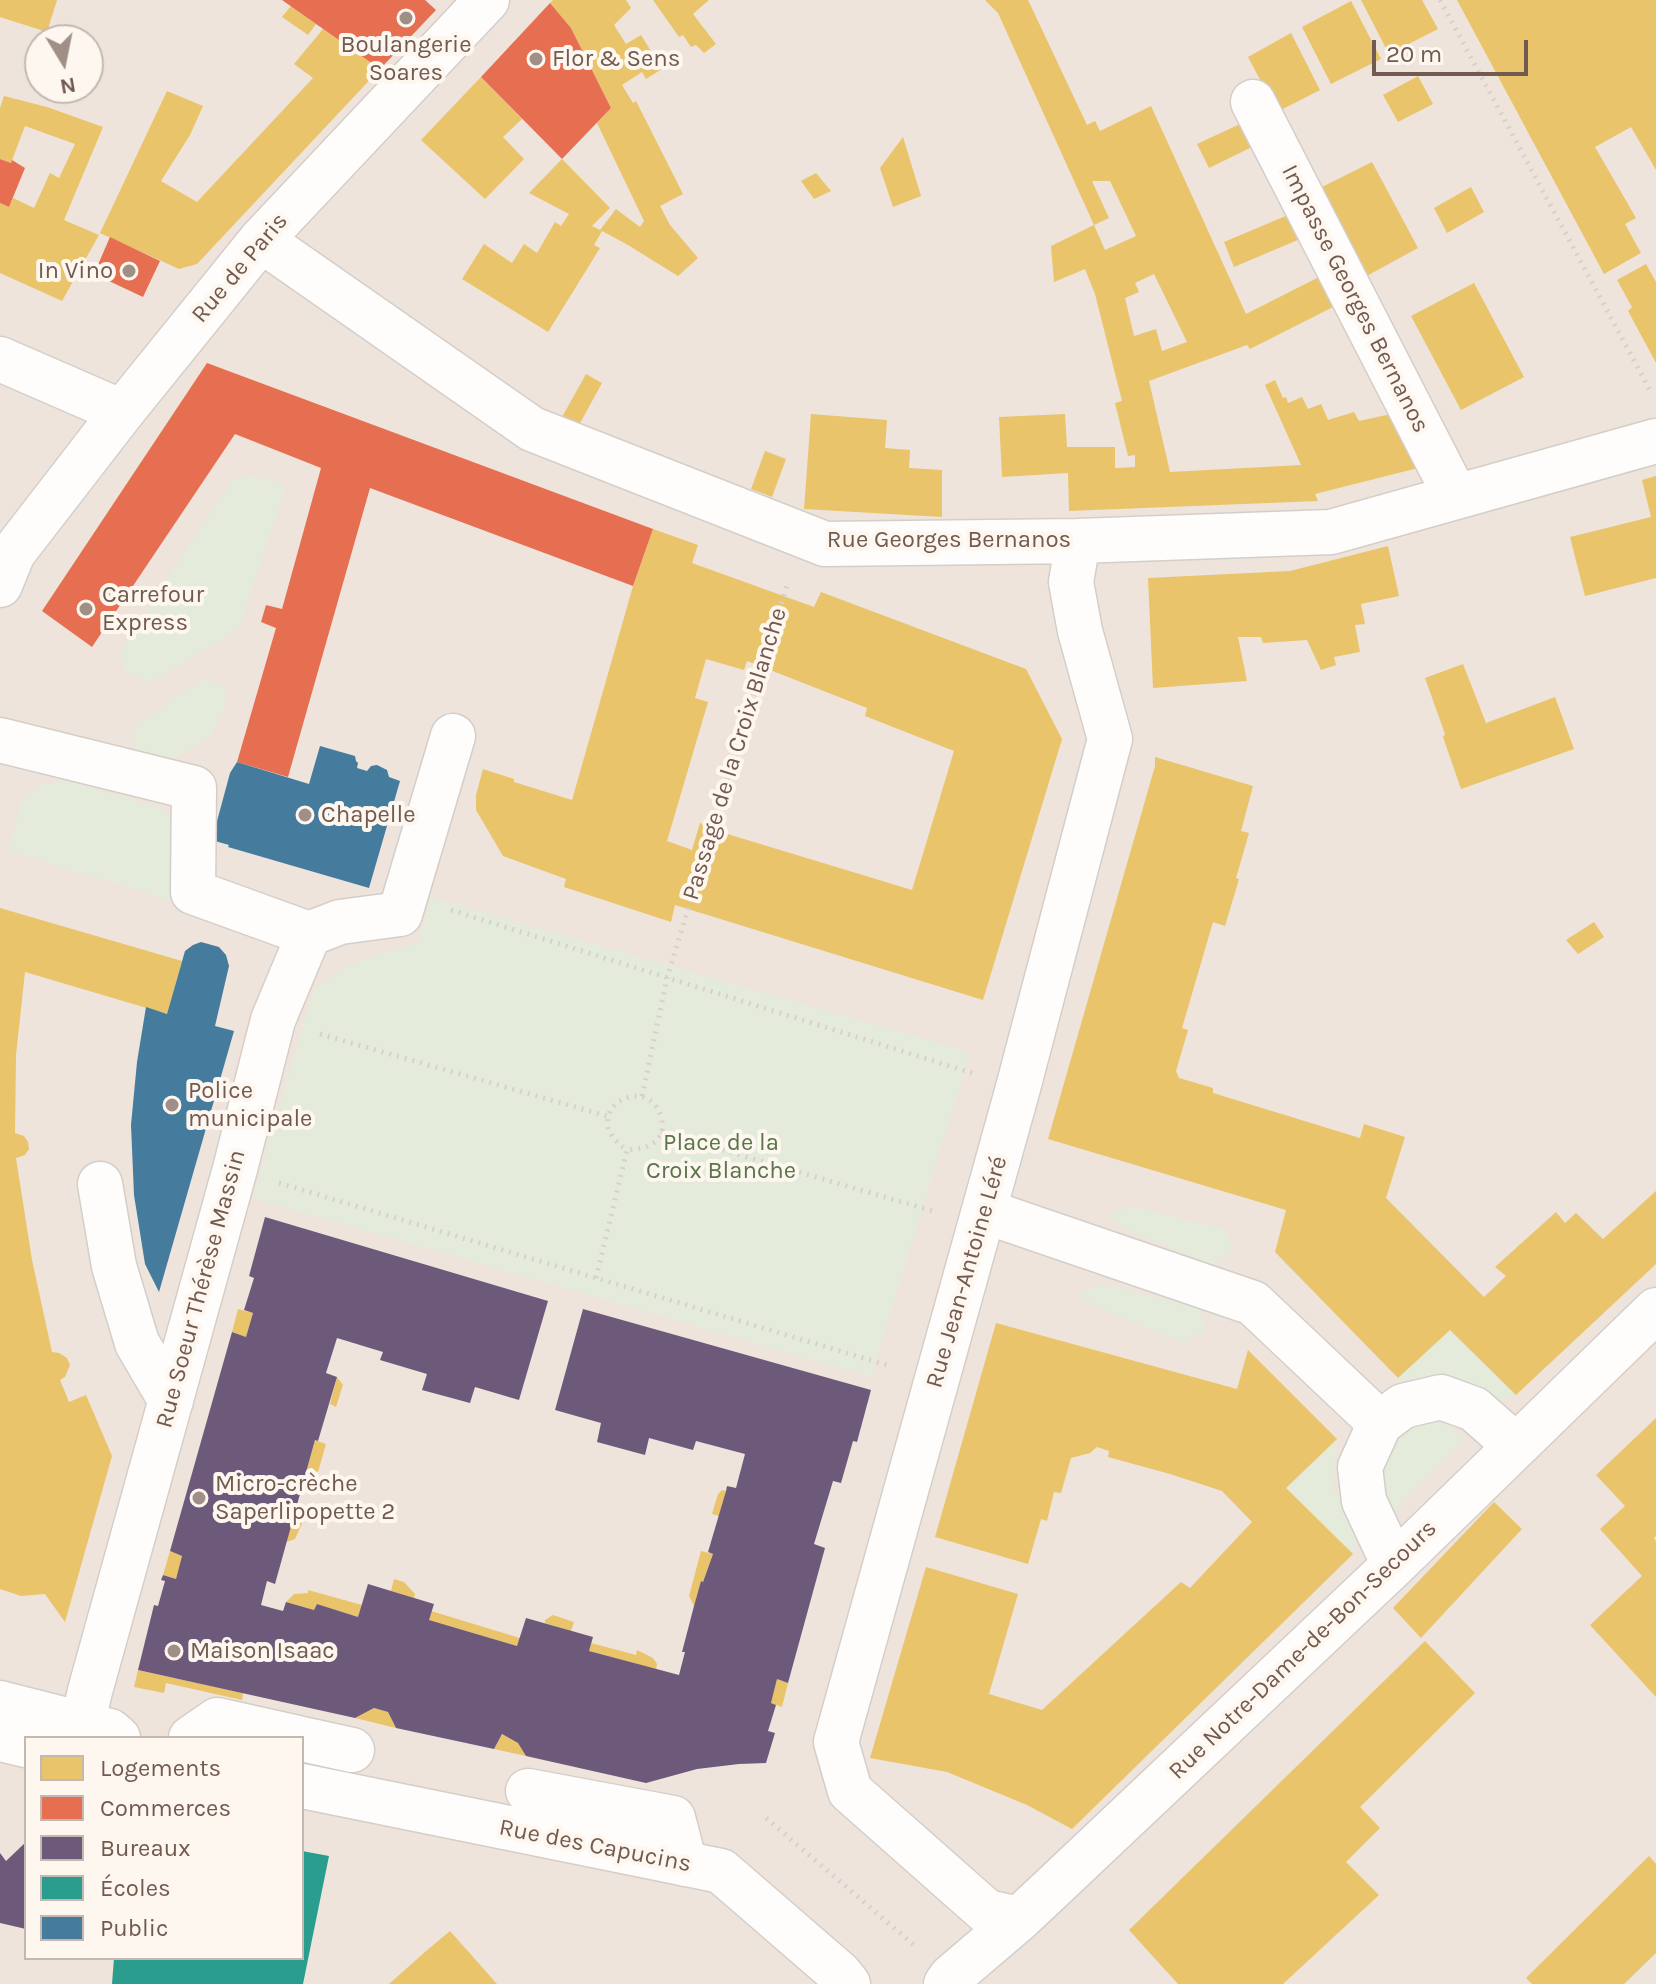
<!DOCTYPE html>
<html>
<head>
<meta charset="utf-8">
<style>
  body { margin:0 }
  #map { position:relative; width:1656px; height:1984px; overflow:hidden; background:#f6f2ee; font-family:Karla,sans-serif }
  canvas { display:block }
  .legend { position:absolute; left:24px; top:1736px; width:280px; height:224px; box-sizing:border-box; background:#fdf7f0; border:2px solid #c5b8b0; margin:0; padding:10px 14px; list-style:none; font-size:24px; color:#725a50 }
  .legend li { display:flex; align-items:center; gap:16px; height:40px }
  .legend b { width:40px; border:2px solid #c5b8b0 }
  .north { position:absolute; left:24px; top:24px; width:80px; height:80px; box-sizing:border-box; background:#fdf7f0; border:2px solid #c5b8b0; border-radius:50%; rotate:170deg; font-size:22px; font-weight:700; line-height:32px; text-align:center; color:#725a50 }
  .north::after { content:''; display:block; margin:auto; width:28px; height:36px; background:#a08f87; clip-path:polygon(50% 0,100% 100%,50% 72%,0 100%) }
  .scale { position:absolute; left:1372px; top:40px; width:156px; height:36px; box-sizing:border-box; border:4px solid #725a50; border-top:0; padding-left:10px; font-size:24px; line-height:28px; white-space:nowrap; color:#725a50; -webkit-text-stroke:6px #fdf7f0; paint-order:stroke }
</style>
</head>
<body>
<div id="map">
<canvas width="1656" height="1984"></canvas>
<ul class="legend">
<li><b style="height:22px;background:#e9c46a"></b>Logements</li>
<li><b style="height:22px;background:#e76f51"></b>Commerces</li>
<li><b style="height:22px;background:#6d597a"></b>Bureaux</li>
<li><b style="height:22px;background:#2a9d8f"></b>Écoles</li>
<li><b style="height:22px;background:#457b9d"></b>Public</li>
</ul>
<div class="north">N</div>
<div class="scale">20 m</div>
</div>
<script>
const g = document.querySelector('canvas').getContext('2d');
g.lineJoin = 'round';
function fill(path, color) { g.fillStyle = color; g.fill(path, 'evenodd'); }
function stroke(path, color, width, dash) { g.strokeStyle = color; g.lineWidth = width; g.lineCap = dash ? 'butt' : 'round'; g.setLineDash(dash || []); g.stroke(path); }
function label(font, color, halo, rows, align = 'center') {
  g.font = font + ' Karla,sans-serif'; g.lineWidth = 8; g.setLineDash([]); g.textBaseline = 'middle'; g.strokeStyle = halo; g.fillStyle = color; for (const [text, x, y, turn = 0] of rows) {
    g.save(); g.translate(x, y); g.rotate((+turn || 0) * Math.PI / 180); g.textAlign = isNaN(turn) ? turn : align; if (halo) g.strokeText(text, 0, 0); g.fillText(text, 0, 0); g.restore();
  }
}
fill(new Path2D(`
  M0,0H1656V1984H0ZM40,40H88V88H40ZM26,1738H302V1958H26Z`), '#eee4dc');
fill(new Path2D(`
  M252,475L286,486L239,629L149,683L126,673L120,652L232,480Z
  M205,678L224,686L226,706L210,736L160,767C133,757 134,751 137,724Z
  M62,780L164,809L181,830L186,856L173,901L8,851L22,801L40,785Z
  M431,897L970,1052L871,1377L253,1198L314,989L348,965L419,942Z
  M1131,1206L1227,1230L1232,1245L1229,1256L1221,1257L1213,1265L1121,1227L1105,1215Z
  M1104,1284L1199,1309L1204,1324L1202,1335H1193L1185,1344L1094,1306L1078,1293Z
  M1450,1330L1516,1395L1489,1407L1448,1386L1398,1378Z
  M1411,1419L1447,1422L1464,1439L1394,1511L1370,1486L1378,1452Z
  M1337,1439L1333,1486L1356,1534L1353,1554L1286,1488Z`), '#e5ebda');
fill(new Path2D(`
  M0,0H57L47,32L0,17Z
  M553,0H626L631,8L614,25L626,44L641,35L662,69L646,79L642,72L622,85L633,103L636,101L683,194L660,206L670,225L698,258L678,276L628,245L602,231L594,245L600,248L548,332L462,279L484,244L512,263L524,244L537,253L555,222L561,226L569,214L529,193L562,159L610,208L592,226L600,230L616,209L640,227L644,221L597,123L611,108L571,28L550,3Z
  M653,0H709L693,14L716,44L704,53L696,45L691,47L683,35L679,37Z
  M985,0H1028L1087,125L1095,121L1100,131L1151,106L1246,314L1319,277L1335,306L1250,349L1247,345L1149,381L1170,472L1301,465L1265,385L1275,380L1283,398L1286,397L1288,403L1302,397L1308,409L1321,404L1328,420L1354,412L1359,421L1391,414L1418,468L1315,494L1318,501L1069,511L1068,473L1002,477L999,417L1065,414L1067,447H1115V468L1135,467V455L1128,456L1115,403L1122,401L1095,294L1085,269L1054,282L1051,246L1094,225L1105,250L1136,236L1110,181H1092L1109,218L1094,225L998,13ZM1154,274L1187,342L1162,351L1156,329L1134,336L1125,298L1139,292L1135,283Z
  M1361,0H1422L1438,29L1389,54Z
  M1457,0H1656V170L1631,127L1595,147L1636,218L1625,224L1641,253L1604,274Z
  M1351,1L1381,59L1331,84L1302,27Z
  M291,6L316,24L308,35L282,17Z
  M323,29L380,69L197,264L179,269L100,233L167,91L203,106L190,135L161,181L197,202L313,78L294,64Z
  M1291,33L1320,90L1277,112L1248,57Z
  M1418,76L1433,104L1398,122L1383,95Z
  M481,77L522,119L503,137L524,159L485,199L421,140Z
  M4,96L47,107L103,127L64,220L99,235L62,301L0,273V203L9,207L13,198L34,208L50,173L59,178L75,144L25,126L11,163L0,159V108Z
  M1240,124L1252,147L1209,168L1197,144Z
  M903,137L921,196L893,207L880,168Z
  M1372,162L1418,248L1363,278L1316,190Z
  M816,173L831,191L814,199L801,181Z
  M1471,187L1484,212L1447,233L1434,208Z
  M1288,215L1300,239L1234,267L1224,242Z
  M1646,264L1656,282V363L1628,311L1632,307L1617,280Z
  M1474,283L1524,377L1461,410L1411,316Z
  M586,374L602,383L579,425L561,419Z
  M811,414L887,420L885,448L910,450L909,468L942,470V517L804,509Z
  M765,451L786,459L772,497L751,489Z
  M1656,476V578L1585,596L1570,537L1651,517L1642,480Z
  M653,529L698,545L692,563L814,607L821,592L1026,669L1062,739L983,1000L675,905L671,922L564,887L566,879L503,856L476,810V795L483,769L514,779V782L572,800L633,586ZM706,659L744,670L747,661L867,708L865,716L954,751L912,890L711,829L712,827L700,823L692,850L667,841L708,702L695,698Z
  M1388,546L1399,596L1361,604L1365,624L1355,625L1360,652L1334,657L1336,665L1321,670L1307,640L1263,643L1261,637H1238L1247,681L1153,688L1148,578L1290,571Z
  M1463,664L1486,723L1555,697L1574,749L1461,789L1443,737L1445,734L1425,678Z
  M1155,757L1253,786L1241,831L1249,833L1236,878L1239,879L1225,926L1213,922L1182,1028L1188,1030L1176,1071L1179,1078L1213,1088V1093L1360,1138L1364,1124L1405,1137L1386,1198L1484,1297L1506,1276L1495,1267L1556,1212L1565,1223L1576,1213L1603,1239L1656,1191V1264L1516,1395L1450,1330L1398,1378L1275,1252L1286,1210L1048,1139L1155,766Z
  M0,908L182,961L167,1014L25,972L16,1055L15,1133L24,1136L28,1142L29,1149L25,1155L16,1158L32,1260L52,1352L59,1353L67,1358L70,1365L65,1377L60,1380L69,1402L86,1395L112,1456L65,1622L45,1594L21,1596L0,1589Z
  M1594,922L1604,937L1578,954L1566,940Z
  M238,1309L253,1313L246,1337L232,1332Z
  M996,1323L1237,1389L1248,1350L1337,1439L1286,1488L1353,1554L1072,1829L1027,1805L947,1772L870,1758L926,1567L1018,1594L989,1694L1042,1710L1181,1582L1190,1588L1252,1522L1222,1491L1170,1474L1108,1457L1109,1451L1097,1447L1090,1453L1071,1458L1061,1493L1054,1492L1047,1521L1041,1519L1028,1564L935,1537Z
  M337,1377L343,1385L336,1407L330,1404Z
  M1656,1418V1536L1654,1538L1656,1541V1697L1590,1625L1642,1576L1600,1529L1625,1506L1596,1475Z
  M315,1440L326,1444L318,1472L307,1469Z
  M722,1490L726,1491L719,1516L712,1514L718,1494Z
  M1494,1502L1522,1529L1421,1638L1393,1608Z
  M294,1513L305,1517L295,1539L286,1542Z
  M170,1551L182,1556L176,1579L163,1575Z
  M701,1551L713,1554L703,1582L701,1581L694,1606L689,1596Z
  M394,1579L404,1582L415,1594L414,1598L391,1591Z
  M308,1590L362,1605L358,1617L317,1604L314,1610L286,1602L294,1594L308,1593Z
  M431,1611L520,1638L517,1646L429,1620Z
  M553,1615L574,1622L571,1631L545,1623V1620Z
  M1425,1641L1475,1693L1360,1807L1380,1828L1346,1862L1379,1895L1283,1984H1178L1129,1930Z
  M591,1643L636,1655L637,1650L653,1658L657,1664L656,1670L589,1651Z
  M138,1670L243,1693L242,1700L166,1683L164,1693L134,1687Z
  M777,1679L788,1683L782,1707L771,1703Z
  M374,1708L388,1712L396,1728L355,1718Z
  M502,1734L518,1743L526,1756L494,1749Z
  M1649,1856L1656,1864V1953L1624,1984H1532L1526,1978Z
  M450,1931L497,1984H389L425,1952Z`), '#e9c46a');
fill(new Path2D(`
  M282,0H425L436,10L380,69Z
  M550,3L571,28L611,108L562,159L481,77Z
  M0,159L11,163L12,160L25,168L9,207L0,203Z
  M110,237L160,261L143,297L94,274Z
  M207,363L653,529L633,586L370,488L288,777L237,762L276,628L261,622L266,605L282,609L321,468L235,434L92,647L42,611Z`), '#e76f51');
fill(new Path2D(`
  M265,1217L548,1301L519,1400L475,1387L470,1403L422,1390L427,1374L380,1360L383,1352L337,1338L326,1373L337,1377L318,1441L315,1440L275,1584L267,1581L261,1605L283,1611L286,1602L314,1610L317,1604L358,1617L368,1584L434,1604L429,1620L517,1646L526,1618L593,1637L589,1651L679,1675L685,1652H682L694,1606L701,1581L703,1582L713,1554L708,1552L726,1491L727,1486L736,1488L745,1454L696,1441L693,1450L649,1438L645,1455L597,1442L601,1423L555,1410L583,1309L871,1390L857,1442L853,1441L841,1483L833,1481L814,1544L825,1548L788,1683L777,1679L771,1703L776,1705L768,1731L775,1733L766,1763L739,1764L697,1769L646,1783L526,1756L518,1743L502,1734L494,1749L396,1728L388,1712L374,1708L355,1718L138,1670L154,1605L158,1606L165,1581L161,1580L163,1575L176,1579L182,1556L170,1551L232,1332L246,1337L253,1313L244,1310L254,1278L249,1276Z
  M26,1842V1929L0,1923V1853L6,1861Z`), '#6d597a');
fill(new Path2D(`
  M302,1851L329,1856L303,1984H112L114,1958H302Z`), '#2a9d8f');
fill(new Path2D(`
  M320,746L355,756L356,761L358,763L357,768L367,771L371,766L377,765L387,770L389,777L400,781L369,888L228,847L229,845L215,841L216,836H213L230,773L237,762L309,784Z
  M201,942L219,947L226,955L229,966L215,1026L234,1031L159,1292L145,1264L134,1195L131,1125L137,1062L146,1007L167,1014L185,951L193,945Z`), '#457b9d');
const minor = new Path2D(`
  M1253,102L1456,497
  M261,240L532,429L825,544L1078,541L1331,532L1656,441
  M0,359L122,412
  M0,585L13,553L122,412L261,240L487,0
  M0,740L194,788L193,892L309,934
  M100,1184L114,1266L137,1343L171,1401
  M984,1211L1253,1303L1380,1423
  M1394,1565L1364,1501L1360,1467L1380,1423L1403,1406L1441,1397L1474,1409L1516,1446
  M0,1703L110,1731L118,1738
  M82,1725L90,1691L235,1169L273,1020L309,934L340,922L400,914L453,736
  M191,1738L217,1720L298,1738
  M0,1739L26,1745
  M302,1739L352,1750
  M302,1786L721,1871L840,1974L848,1984
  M528,1791L673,1818L685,1864
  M1019,1919L987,1912L850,1791L836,1742L1018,1088L1110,739L1080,631L1071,582L1078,541
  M946,1984L951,1977L1019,1919L1050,1890L1394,1565L1656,1310`);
stroke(minor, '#d4cec9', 47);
stroke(new Path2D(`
  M1440,0L1652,394
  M451,910L972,1073
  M320,1034L607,1116
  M642,1096L667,978L788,582
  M661,1132L933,1211
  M279,1183L890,1366
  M596,1278L627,1150C573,1114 647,1069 661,1117C668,1142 647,1149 627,1150
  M766,1818L914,1945`), '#d7d0cd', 5, [2, 6]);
stroke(minor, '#fefdfc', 44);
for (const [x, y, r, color] of [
  [406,18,8,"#a08f87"],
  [536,59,8,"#a08f87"],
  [129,271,8,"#a08f87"],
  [86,609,8,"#a08f87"],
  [305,815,8,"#a08f87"],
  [172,1105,8,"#a08f87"],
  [199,1498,8,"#a08f87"],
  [174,1651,8,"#a08f87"]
]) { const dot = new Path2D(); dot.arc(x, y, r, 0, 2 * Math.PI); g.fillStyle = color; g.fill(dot); stroke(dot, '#fdf7f0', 3); }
label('24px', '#725a50', '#fdf7f0', [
  ["Boulangerie",406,45,"center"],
  ["Soares",406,73,"center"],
  ["Flor & Sens",552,59],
  ["In Vino",113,271,"right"],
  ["Carrefour",102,595],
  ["Express",102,623],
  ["Chapelle",321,815],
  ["Police",188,1091],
  ["municipale",188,1119],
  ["Micro-crèche",215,1484],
  ["Saperlipopette 2",215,1512],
  ["Maison Isaac",190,1651]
], 'left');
label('24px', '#725a50', '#fdf7f0', [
  ["Rue de Paris",240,268,-50],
  ["Impasse Georges Bernanos",1355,299,63],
  ["Rue Georges Bernanos",949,540],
  ["Passage de la Croix Blanche",735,754,-73],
  ["Rue Jean-Antoine Léré",967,1272,-74],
  ["Rue Soeur Thérèse Massin",201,1289,-75],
  ["Rue Notre-Dame-de-Bon-Secours",1303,1650,-44],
  ["Rue des Capucins",595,1846,11]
]);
label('24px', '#5a764a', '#fdf7f0', [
  ["Place de la",721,1143],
  ["Croix Blanche",721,1171]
]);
</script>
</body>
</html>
